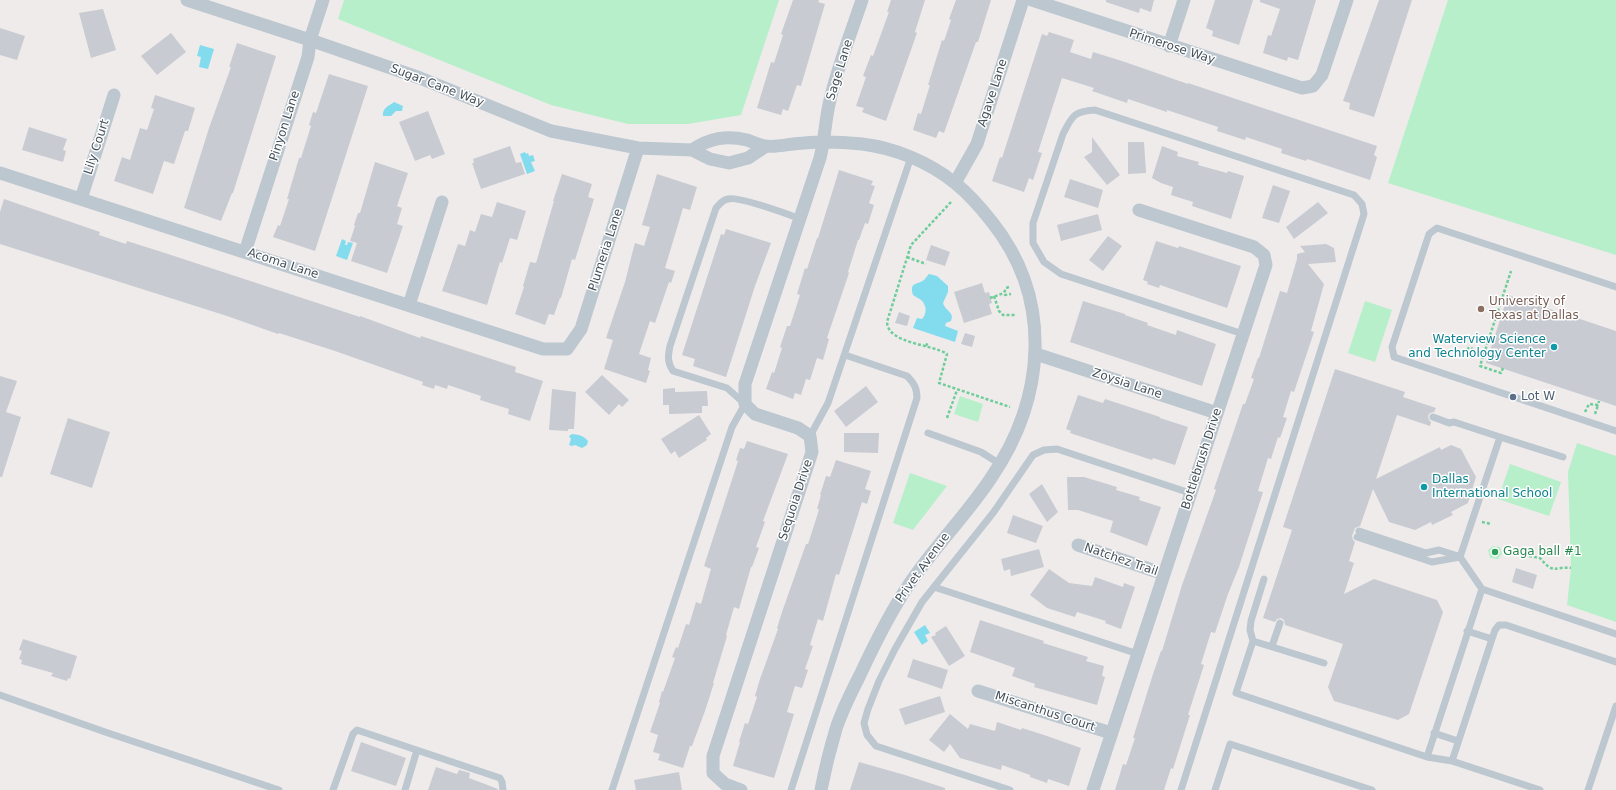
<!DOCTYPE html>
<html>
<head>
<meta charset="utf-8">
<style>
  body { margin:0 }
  canvas { display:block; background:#efebeb }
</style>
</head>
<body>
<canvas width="1616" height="790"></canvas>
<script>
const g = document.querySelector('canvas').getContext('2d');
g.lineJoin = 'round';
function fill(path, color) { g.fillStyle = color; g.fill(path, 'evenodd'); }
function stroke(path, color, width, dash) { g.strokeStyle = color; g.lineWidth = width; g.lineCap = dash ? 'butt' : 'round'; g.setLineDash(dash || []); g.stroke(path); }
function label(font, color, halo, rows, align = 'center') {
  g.font = font + ' "DejaVu Sans",sans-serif'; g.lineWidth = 3; g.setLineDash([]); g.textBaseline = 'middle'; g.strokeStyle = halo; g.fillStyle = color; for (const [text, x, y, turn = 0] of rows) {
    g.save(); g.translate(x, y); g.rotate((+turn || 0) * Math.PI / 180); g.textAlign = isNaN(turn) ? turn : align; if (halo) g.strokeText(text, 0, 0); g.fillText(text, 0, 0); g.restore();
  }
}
fill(new Path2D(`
  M344,0H779L741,115L688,124H628L551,105L338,19Z
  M1448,0H1616V255L1388,183Z
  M1365,301L1392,310L1375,362L1348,353Z
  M960,396L983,404L978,422L954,414Z
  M1577,443L1616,456V622L1567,605L1571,568L1568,472Z
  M1510,464L1561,482L1549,516L1498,499Z
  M910,473L947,486L913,530L893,523Z
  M1493,546L1500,547L1502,554L1498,559L1490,558L1488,550Z`), '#b7efca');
fill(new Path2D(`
  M200,45L214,49L208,69L199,67L201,57L197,56Z
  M394,102L403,106L402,111H396L391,116H383C382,108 389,106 394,102Z
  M525,152L526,154L528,153L529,156L533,155L535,161L531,162L535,171L527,174L520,154Z
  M342,239L346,241L345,245H347L348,242L353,243L347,260L336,256Z
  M929,274L937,276L948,286V292L943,303C945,311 955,312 951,321L946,323L945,326L958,331L955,342L913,328L917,318L922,319C927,314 927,305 921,300C919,298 915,297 913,295C909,282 917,285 924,280C926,278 927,276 929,274Z
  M572,434C579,435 583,435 588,441L587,445L582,448L575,445L572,446L569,445L571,439L569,436Z
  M925,625L930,633L925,635L928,641L922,645L914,632Z`), '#83dced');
fill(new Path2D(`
  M793,0H819L818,2L825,4L801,86L797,85L788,111L783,109L781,115L757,108L771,62L774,63L783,35L781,34Z
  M891,0H925L915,32L917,33L886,121L862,112L864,108L856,106L866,77L863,76L871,55L873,56L889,12H887Z
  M956,0H991L978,42H976L944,133L939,131L936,138L913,130L918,113L921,114L930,85H928L942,40L944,41L951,20L949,19Z
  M1106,0H1154L1151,12L1140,8L1139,13L1106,2Z
  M1215,0H1253L1239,45L1212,36L1213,31L1206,28Z
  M1260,0H1316L1298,60L1288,57L1287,61L1263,53L1268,35L1271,36L1280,9L1260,2Z
  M1379,0H1412L1374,117L1349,109L1350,103L1343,101Z
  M103,9L116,50L91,58L79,13Z
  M0,28L25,36L17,60L0,55Z
  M1049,32L1074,40L1070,52L1091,59L1093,52L1125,62L1188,84V83L1377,146L1374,155L1377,157L1370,180L1307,159L1306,161L1281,153L1282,149L1246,137L1245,140L1217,131L1218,127L1167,110V112L1128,99L1127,103L1092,91L1094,88L1062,78L1038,152L1042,153L1033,180L1029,178L1024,192L992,181L1000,157L1002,158L1042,34L1047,36Z
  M171,33L186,52L157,75L141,56Z
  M237,43L276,56L233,193H232L221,221L184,208L209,128L231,67H229Z
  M329,74L368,86L315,251L273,237L278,225L280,226L289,199H287L299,158H301L311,126L309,125L313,112L316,113Z
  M155,95L195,108L188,131H185L174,164L164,161L153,194L114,181L122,157L130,160L140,128L147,130L154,109L151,108Z
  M428,111L445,154L432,159L430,155L415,161L399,122Z
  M29,127L67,139L63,150L66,151L63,162L22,150Z
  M1092,137L1120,175L1107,185L1084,157L1092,152Z
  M1128,142H1144L1146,173L1128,174Z
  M510,146L516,163L521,162L525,174L481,189L472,163H474L473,159Z
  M1162,146L1178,152L1177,156L1199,162L1198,165L1227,173L1228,171L1244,176L1231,219L1192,206L1193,202L1171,195L1173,187L1161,183L1152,178Z
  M375,162L408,173L397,206L402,208L397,224L403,226L387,273L351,261L357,243L350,241L355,226L354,225L358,213H360Z
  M839,170L873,181L871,185L875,186L869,203L874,205L868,224L865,223L859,240H858L848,272L849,273L827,338L829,339L823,360L817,358L810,380L806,379L801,395L795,393L793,399L766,389L772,372L774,373L782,348L780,347L787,326H790L800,295L797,294L805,268L807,269L817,238H818Z
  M562,174L592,184L588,197L594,199L575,260L572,259L561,298H560L554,315L549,314L545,325L515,314L524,287L523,286L530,262L536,263L554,201H553Z
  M657,174L697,187L690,210L683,208L665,268L675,271L671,283L669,282L655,323L650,321L639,354L651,358L648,370L650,371L646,383L604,369L613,340L606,338L625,282L632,254L635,243L644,246L650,227L642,225Z
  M1070,179L1103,190L1098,208L1064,197Z
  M1273,185L1290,191L1279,223L1262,218Z
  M4,199L100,232L99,235L126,244L127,241L168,254L360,317V316L420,338L421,336L516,367L515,372L543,381L530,421L508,414L509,409L480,400L481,396L448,385L447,389L435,385L434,389L422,385L423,382L335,351L279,333L278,334L227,316L0,244V212Z
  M497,202L526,211L517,240L510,238L502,263L500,262L487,305L442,291L458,244L465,246L470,230L475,232L481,214L492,217Z
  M1318,202L1328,213L1294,239L1286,227Z
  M1098,214L1102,230L1061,241L1057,225Z
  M726,229L771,243L755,286L726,377L693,366L695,359L682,355L721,234L724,235Z
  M1108,236L1122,246L1103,271L1089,260Z
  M1156,241L1178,248L1179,246L1241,266L1227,308L1160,285L1159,288L1147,284L1148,282L1143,280Z
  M1326,244L1334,248L1336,262L1308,264L1324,284L1311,331L1314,332L1294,392L1291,391L1283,417L1287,418L1280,438L1278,437L1271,459L1268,458L1258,491L1263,492L1239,567L1228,594L1215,633L1211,632L1201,664L1204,665L1188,715H1190L1173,769L1171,768L1164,790H1115L1123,764L1126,765L1135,738H1133L1153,674L1161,651H1162L1182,585L1216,490L1214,489L1243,404H1245L1254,379L1251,378L1258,358H1259L1280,291L1287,293L1297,259V254L1305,252L1300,246Z
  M931,245L950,252L945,266L926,260Z
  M982,283L985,293L989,292L992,303L989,304L992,314L964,323L954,292Z
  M1508,295L1616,331V406L1486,363Z
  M1083,301L1125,314V315L1148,323L1147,325L1176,335L1177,330L1216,344L1202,386L1070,342Z
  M899,312L910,316L907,326L895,323Z
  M965,333L975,336L972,347L961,344Z
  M1335,369L1405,392L1403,397L1436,408L1434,412L1430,413L1428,416L1429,420L1431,422L1430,426L1397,415L1376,479L1440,447L1441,450L1451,445L1461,449L1476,477L1468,503L1451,512L1453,515L1432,525L1431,522L1415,530L1389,522L1373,489L1360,526L1355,528L1352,536L1353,540L1355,542L1349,561L1354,563L1344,594L1374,579L1437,600L1443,612L1409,714L1398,720L1334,701L1328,687L1343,644L1285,625L1284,620L1281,618L1277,619L1275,622L1263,618L1292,530L1283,527Z
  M602,375L629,400L622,407L619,404L609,415L585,392Z
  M0,376L17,381L6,412L21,417L2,477H0Z
  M866,386L878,402L846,427L834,411Z
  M675,388V392L707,391L708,406H702V413L669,414V405H663V389Z
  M552,389L576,392L574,429H568V431L549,430Z
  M1078,395L1103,403L1105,399L1160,417V418L1188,427L1175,465L1153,458L1152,460L1070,433L1071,431L1066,429Z
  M699,415L711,434L706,438L707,440L679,458L675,451L671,454L661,439Z
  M68,418L110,432L92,488L50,474Z
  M844,433H879L878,453L844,452Z
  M747,441L788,454L763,521L765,522L756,547L759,548L752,567H751L739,609L734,607L726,635L727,636L713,683H714L705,711L692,746H690L683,768L658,760L660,754L653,752L658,735L650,732L660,703L659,702L662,691L663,692L675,658L672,657L676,647L678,648L686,624L689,625L696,602L701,604L711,569L704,566L738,461L736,460L740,448L744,449Z
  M836,460L871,471L865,489L871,491L867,504L862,502L839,575L836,574L823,621L818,619L810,645L813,646L805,669L808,670L802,688L795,686L787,712L794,714L774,778L733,766L740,742H739L745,723L748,724L757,697L755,696L760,679L778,629L777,628L782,612L806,544H808L817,516L819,509H817L821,495H820L826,476L830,477Z
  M1067,477H1084L1117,487L1116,490L1140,497L1139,500L1161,507L1147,546L1110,532L1113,521L1078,510H1068Z
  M1042,484L1058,512L1047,522L1029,494Z
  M1013,515L1043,526L1036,543L1007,533Z
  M1039,549L1044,567L1011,576L1010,569L1004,571L1001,559Z
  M1516,568L1537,575L1533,589L1512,582Z
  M1049,569L1069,583L1092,586L1095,577L1123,587L1124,583L1135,587L1121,629L1105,623L1106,621L1077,612L1075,617L1047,608L1030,595Z
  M980,620L1044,641L1043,643L1088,657L1086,661L1104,666L1102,676L1105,677L1097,705L1034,687L1035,684L1012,676L1015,668L970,652Z
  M946,626L965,656L949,666L931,637L936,635L935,633Z
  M23,639L77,656L70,679L68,678L67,681L51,676L53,673L21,664L22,660L19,659L22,651L19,650Z
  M913,659L948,670L942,689L907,677Z
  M940,696L945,712L905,725L899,709Z
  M950,714L968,729L970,724L995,731L997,722L1021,730L1022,728L1044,735L1081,748L1069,786L1048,779L1047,783L1030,777V775L1002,765L1001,770L960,758L950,744L944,752L929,740Z
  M361,742L406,758L396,786L351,771Z
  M859,762L905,775L945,788V790H850Z
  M436,767L457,774L459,770L470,773L469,778L498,789L497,790H428Z
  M679,772L682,790H636L634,780Z`), '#c8cbd1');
stroke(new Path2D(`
  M951,202L911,245L887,322C888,344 932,344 947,354L939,383L1010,407
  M907,257L926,264
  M1009,287L1006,288L1004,293L1005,295L1011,294
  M994,296L999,311L1003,315H1016
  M990,298L1004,293
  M926,346L928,342
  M1467.5 350a2.5 2.5 0 1 1 5 0a2.5 2.5 0 1 1-5 0Z
  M1472,351L1484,355
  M1503,368L1501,373L1480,366L1511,271
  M1585,412L1589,404L1598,405L1599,401
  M1595,414L1598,405
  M947,418L957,390
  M1482,522L1491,524
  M1529,556L1540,558C1554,575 1554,566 1571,568`), '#6fcd9a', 2.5, [3, 2]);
stroke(new Path2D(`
  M1616,287L1437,228L1429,234L1392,347L1394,357L1616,431
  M1433,417L1449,423L1454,422L1500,437L1460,557L1482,589
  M928,433L981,452L1000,464
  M810,436L828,403L911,157
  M1500,437L1563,457
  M1359,531L1426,553L1439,550L1458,556
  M1357,537L1432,562L1460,557
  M1264,579L1251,621L1250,630L1253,641L1236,693L1427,757L1452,761L1540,790
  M934,587L1138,654
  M1467,631L1492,639
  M1253,641L1324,663
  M1272,646L1280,623
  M0,695L108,733L279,790
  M1434,733L1458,741
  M1427,757L1482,589L1616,634
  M1452,761L1492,639L1495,630L1499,625H1506L1616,662
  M333,790L353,734L357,730L500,778L502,782L503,790
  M405,790L417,750
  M612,790L732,427L745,404L727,388L673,371C667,362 668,356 670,346L716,208C720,204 722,200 728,199C739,196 787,214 801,219
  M791,790L917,398C917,388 914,383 907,376L845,355
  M1010,790L876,746L867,735L864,723L868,709L879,681L895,649L922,602L993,513L1033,455L1044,450L1057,449L1190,493
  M1181,790L1364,214L1362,204L1354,195L1095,110C1074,111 1072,116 1063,134L1033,223V243L1044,262L1061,274L1243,334
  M1215,790L1230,744L1372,790
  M1588,790L1616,706`), '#bcc7cf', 7);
stroke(new Path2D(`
  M187,0L310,40L420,78L551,131L638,148L692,150L710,159L729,163L748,158L766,146
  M1032,0L1302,88L1313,86L1322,75L1347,0
  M1169,46L1184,0
  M692,150C710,138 726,135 747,140C753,142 759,145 765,146C777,148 792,143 804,143C823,141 843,142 862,144C895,148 929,162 955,183C969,194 981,208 992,222C1054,300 1045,399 991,478C966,516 933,548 908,586C889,614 874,645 860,675C851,693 842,710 836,729C830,749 825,769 821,790
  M0,173L543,349H567L581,329L638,148
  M955,183L977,144L1023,0
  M81,199L114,95
  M245,252L308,57L310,40L323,0
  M409,305L442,202
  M1036,354L1217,413
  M1078,545L1164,574
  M978,691L1111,733
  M741,790L725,784L713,773V756L812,452L810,436L798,428L755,414L745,404V384L820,158C825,139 825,120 830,100C838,66 851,33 862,0
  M1093,790L1266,265L1264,255L1254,247L1139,210`), '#bcc7cf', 13);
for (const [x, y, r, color] of [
  [1481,309,4,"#8d6e63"],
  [1554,347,4,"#0f9aa8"],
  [1513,397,4,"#5c6f8a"],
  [1424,487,4,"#0f9aa8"],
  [1495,552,4,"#2e9e5b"]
]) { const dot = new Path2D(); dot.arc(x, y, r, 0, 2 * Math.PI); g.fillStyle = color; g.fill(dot); stroke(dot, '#fff', 1.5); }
label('12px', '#445059', '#fff', [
  ["Primerose Way",1172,47,18],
  ["Sage Lane",840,70,-73],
  ["Sugar Cane Way",437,86,21],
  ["Agave Lane",993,93,-72],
  ["Pinyon Lane",285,126,-72],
  ["Lily Court",97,147,-72],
  ["Plumeria Lane",606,250,-72],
  ["Acoma Lane",283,264,18],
  ["Zoysia Lane",1127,384,18],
  ["Bottlebrush Drive",1202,459,-72],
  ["Sequoia Drive",796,500,-72],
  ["Natchez Trail",1121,560,19],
  ["Privet Avenue",923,568,-54],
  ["Miscanthus Court",1045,712,18]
]);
label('12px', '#785e54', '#fff', [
  ["University of",1489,302],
  ["Texas at Dallas",1489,316]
], 'left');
label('12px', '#0d838f', '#fff', [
  ["Waterview Science",1546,340],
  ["and Technology Center",1546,354],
  ["Dallas",1432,480,"left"],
  ["International School",1432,494,"left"]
], 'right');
label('12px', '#4e5e75', '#fff', [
  ["Lot W",1521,397]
], 'left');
label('12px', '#27864d', '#fff', [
  ["Gaga ball #1",1503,552]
], 'left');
</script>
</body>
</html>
